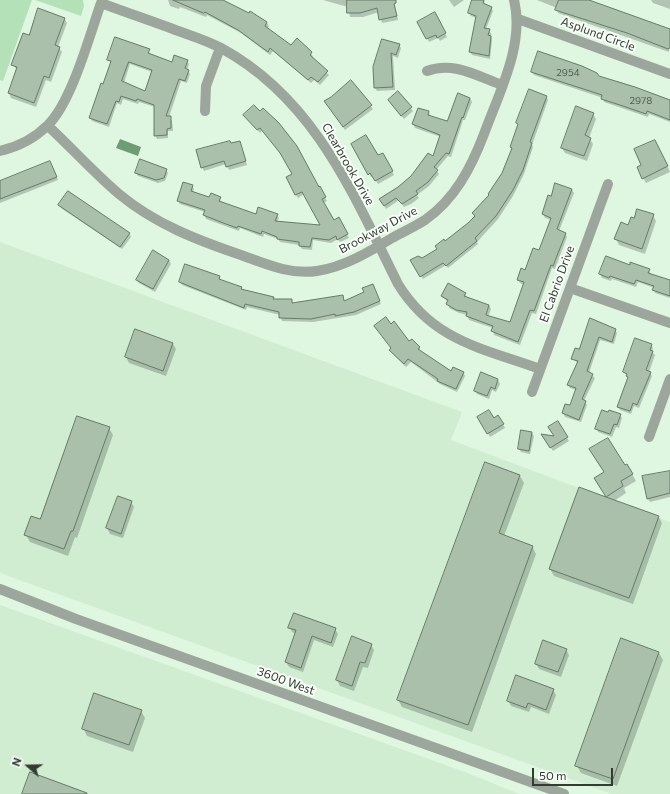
<!DOCTYPE html>
<html>
<head>
<meta charset="utf-8">
<style>
  body { margin:0 }
  #map { position:relative; width:670px; height:794px; overflow:hidden; background:#dff6e0; font-family:Commissioner,sans-serif }
  canvas { display:block }
  .north { position:absolute; left:8px; top:746px; width:40px; height:40px; -webkit-text-stroke:3px #f9fef9; paint-order:stroke; rotate:290deg; font-size:11px; font-weight:700; line-height:16px; text-align:center; color:#333c33 }
  .north::after { content:''; display:block; margin:auto; width:14px; height:18px; background:#333c33; clip-path:polygon(50% 0,100% 100%,50% 72%,0 100%) }
  .scale { position:absolute; left:532px; top:768px; width:81px; height:18px; box-sizing:border-box; border:2px solid #333c33; border-top:0; padding-left:5px; font-size:12px; line-height:14px; white-space:nowrap; color:#333c33; -webkit-text-stroke:3px #f9fef9; paint-order:stroke }
</style>
</head>
<body>
<div id="map">
<canvas width="670" height="794"></canvas>
<div class="north">N</div>
<div class="scale">50 m</div>
</div>
<script>
const g = document.querySelector('canvas').getContext('2d');
g.lineJoin = 'round';
function fill(path, color) { g.fillStyle = color; g.fill(path, 'evenodd'); }
function stroke(path, color, width, dash) { g.strokeStyle = color; g.lineWidth = width; g.lineCap = dash ? 'butt' : 'round'; g.setLineDash(dash || []); g.stroke(path); }
function label(font, color, halo, rows, align = 'center') {
  g.font = font + ' Commissioner,sans-serif'; g.lineWidth = 4; g.setLineDash([]); g.textBaseline = 'middle'; g.strokeStyle = halo; g.fillStyle = color; for (const [text, x, y, turn = 0] of rows) {
    g.save(); g.translate(x, y); g.rotate((+turn || 0) * Math.PI / 180); g.textAlign = isNaN(turn) ? turn : align; if (halo) g.strokeText(text, 0, 0); g.fillText(text, 0, 0); g.restore();
  }
}
fill(new Path2D(`
  M0,242L462,412L451,440L670,522V794H612L0,573Z
  M0,605L465,772L519,794H0Z`), '#d0edd2');
fill(new Path2D(`
  M0,0H32L3,81L0,80Z
  M35,0H83L84,6L81,16Z`), '#b5e1b8');
fill(new Path2D(`
  M120,139L141,147L138,156L116,148Z`), '#6e9d73');
fill(new Path2D(`
  M168,0H218L249,15L250,12L267,23L269,26L267,29L291,46L311,53L313,57L312,58L329,75L320,85L314,80L311,83L273,51L270,55L241,33L207,15L206,17L180,7L179,9L170,6Z
  M323,0H394L398,20L382,23L379,12L363,17H350L348,7Z
  M449,0H464L454,7Z
  M473,0H484L485,5L491,8L493,11L486,29L491,33L492,40L490,59L472,55L470,52L476,18L471,16L469,13Z
  M537,0H585L670,30L669,52L558,13L557,8Z
  M651,0H670V9L653,3Z
  M435,13L447,37L440,41L438,38L429,42L419,22Z
  M64,18L67,23L58,47L62,52L51,82L46,80L36,107L11,98L9,93L17,70L13,65L29,37Z
  M399,45L401,48L398,58L393,56L395,90L377,91L375,88L374,67Z
  M149,50L150,55L172,63L187,61L189,64L187,70L190,74L187,83L181,81L169,117L172,121L173,131H168V138L157,139L155,135V107L139,102L138,104L123,99L121,105L117,103L109,127L92,121L90,117L111,63L108,60ZM130,64L152,72L146,93L124,83Z
  M532,72L599,77L617,83V81L670,100V122L649,114L648,117L604,102L603,98L534,75Z
  M398,92L413,111L404,119L391,104Z
  M546,96L548,100L532,145L533,147L524,174L513,196L498,219L477,242L478,244L448,268L446,265L423,279L412,261L420,256L422,259L438,250L475,217L502,173L512,150L511,147L519,125L518,123Z
  M364,97L373,109L345,130L327,104Z
  M470,98L472,102L465,120H463L451,157L448,156L436,170L439,174L429,186L417,195L419,198L411,204L404,207L399,200L386,209L380,199L399,187L433,158L441,137L415,128L413,124L419,108L429,112L430,116L448,123Z
  M254,106L318,189L320,188L327,201L323,203L334,221L339,219L349,238L340,242L338,239L331,243L313,240L312,250L302,249L299,245L280,242L278,239L264,234L263,237L240,228L239,231L206,219L204,215L205,212L180,204L178,201L192,186L194,189L193,193L210,199L220,198L221,203L257,216L277,215L279,218L277,222L322,227L304,194L298,198L296,195L287,178L293,174L283,156L262,130L260,133L244,115Z
  M593,114L596,119L589,138L593,144L587,161L565,153L562,148Z
  M240,142L247,165L229,170L226,164L204,171L202,167L231,144Z
  M352,144L378,157L383,154L394,175L378,184L373,176L371,177Z
  M658,146L670,172L646,183L643,178V165Z
  M52,166L58,180L0,203V182Z
  M166,170L168,173L165,181L158,183L138,176L136,173Z
  M556,184L572,190L574,193L559,231L565,233L567,237L555,269L552,268L536,314L532,313L520,345L494,335L493,328L469,320L467,315L459,313L449,308L448,302L442,296L465,294L467,298L489,305L491,309L488,317L511,324L524,285L520,283L518,279L540,252L551,220L545,218L543,214L549,197H551Z
  M59,205L129,233L131,237L122,249L61,208Z
  M653,215L656,221L645,254L619,245L616,239L629,226Z
  M169,260L171,264L155,292L139,283L137,280Z
  M630,266L649,270L651,274L670,281V298L655,293L654,288L638,282L636,287L612,279L611,281L602,278L600,274Z
  M219,277L221,280L241,288L243,290L273,298L274,300H291L293,304L342,297L345,302L374,288L381,304L356,315L313,322L282,321L280,315L247,307L246,310L182,285L180,282Z
  M590,320L615,330L617,333L614,344L600,340L589,373L595,378L584,401L587,405L581,422L565,417L563,413L570,406L576,390L570,388L568,385L578,363L572,359L580,351Z
  M390,325L409,343L412,340L420,347V352L451,373L463,372L465,376L457,392L440,384L411,362L406,367L392,353L390,350Z
  M173,344L176,349L166,376L129,363L126,357Z
  M651,345L653,348L652,352L655,355L649,372L652,376L639,408L634,406L631,414L620,410L618,407L629,378L624,372Z
  M482,374L498,380L500,384L496,392L492,390L489,399L477,394L475,391Z
  M620,415L622,418L619,428L616,427L612,437L598,432L597,429Z
  M498,416L505,428L490,437L479,418L493,419Z
  M557,423L569,441L553,451L543,435L556,437Z
  M109,428L113,435L77,538L75,537L68,556L30,542L26,535L41,521Z
  M532,433L534,436L530,454L521,452L519,449Z
  M627,465L636,481L624,488L626,493L614,501L658,516L662,523L633,604L554,576L550,569L608,499L596,478L605,473Z
  M670,471V497L650,502L648,499Z
  M520,476L524,483L504,536L532,546L536,554L472,732L402,707L398,700Z
  M131,502L134,507L123,538L110,534L107,528Z
  M290,628L335,629L338,634L333,647L314,640L303,672L289,667L286,662L296,634L292,632Z
  M371,645L374,650L368,668L363,667L354,691L340,686L337,680Z
  M566,649L569,655L561,677L539,669L536,664Z
  M659,653L663,660L617,786L581,773L577,766Z
  M553,690L556,695L549,714L531,707L529,712L511,706L508,700Z
  M141,711L145,718L133,752L87,736L83,728Z`), '#0003');
const building = new Path2D(`
  M173,0H223L249,13L250,11L267,22L265,26L291,45L297,38L312,52L310,55L328,71L318,82L311,77L308,80L270,48L268,52L238,30L205,12L204,13Z
  M347,0H396V3L394,4L397,16L379,20L377,8L360,13H347Z
  M472,0H484L483,3L492,7L484,28L490,29L488,35L491,36L489,56L469,52L476,16L468,13Z
  M559,0H589L670,29V48L668,49L627,33L555,10Z
  M38,8L65,18L55,45L60,47L49,78L44,76L34,103L8,93L17,67L11,65L23,33L29,35Z
  M435,12L446,33L437,38L436,35L426,39L417,22Z
  M115,37L150,49L148,53L172,62L174,55L188,60L185,68L189,70L185,81L179,79L166,116H171V128L167,129V135L154,136V105L137,99L136,101L121,96L119,102L116,101L107,124L89,118L101,83L103,84L111,61L107,60ZM129,62L152,70L145,91L122,81Z
  M382,39L400,44L396,55L391,53L393,87L374,88L373,67Z
  M538,51L582,66L597,73L599,76L635,87L670,100V120L647,111L646,114L620,105L601,99L602,95L531,72Z
  M351,80L372,105L343,127L324,101L331,97Z
  M529,89L547,96L530,142L532,143L523,170L513,190L496,216L475,238L477,241L446,266L443,263L420,277L410,260L418,256L422,258L437,249L435,246L444,239L445,241L468,223L475,216L472,213L489,195L488,194L502,173L512,148L510,147L518,124L516,123Z
  M398,91L412,107L401,116L388,100Z
  M458,93L470,98L463,118L462,117L449,154L446,153L434,167L438,170L428,182L416,191L418,194L402,204L396,198L384,206L379,199L398,187L411,176L428,153L433,156L440,135L412,124L418,108L429,111L428,115L447,121Z
  M254,105L260,111L263,108L279,123L297,146L319,187L320,186L326,197L322,199L334,220L339,217L348,234L337,240L336,236L329,240L312,238L310,247L299,246V242L277,239V237L262,231L261,234L238,226L237,228L226,224L203,215L205,210L177,201L183,182L193,185L191,191L209,197L211,193L221,197L219,201L256,214L258,207L278,214L275,221L320,225L302,192L295,195L286,177L292,174L280,153L260,128L257,130L243,115Z
  M576,106L594,113L585,135L591,138L584,156L561,148Z
  M366,135L378,155L383,153L393,171L375,181L370,173L368,175L351,144Z
  M655,140L668,166L642,179L637,167L641,165L634,149Z
  M230,141L231,143L240,141L246,161L226,167L224,161L201,168L196,150Z
  M140,159L167,169L164,178L156,180L135,173Z
  M50,161L57,177L0,199V181Z
  M555,183L572,189L557,229L566,233L553,266L551,265L534,311L530,310L518,342L491,331L493,326L466,316L467,312L456,310L446,304L448,300L441,296L448,283L466,293L464,296L489,305L486,315L510,322L524,282L517,280L521,268L525,270L533,248L539,250L551,218L542,214L548,195L551,196Z
  M68,191L130,233L120,247L58,205Z
  M637,209L654,214L642,249L614,239L621,222L628,225L631,217L634,218Z
  M153,250L169,260L153,289L136,280Z
  M606,256L630,265V262L650,269L648,273L670,280V296L652,290L654,286L636,280L634,284L610,276L609,278L599,274Z
  M185,264L220,276L219,279L242,287L241,289L274,297L273,299H292V303L343,295L344,301L364,292L362,288L373,284L380,301L354,312L335,316V314L311,319L279,318V312L245,304L244,308L179,282Z
  M386,317L391,324L394,321L409,341L412,339L420,347L418,349L451,371L453,367L464,372L456,389L437,381L438,379L408,359L404,364L389,350L391,348L374,326Z
  M590,318L616,329L612,342L599,337L587,371L593,374L582,399L586,401L579,420L562,413L565,404L570,405L576,388L567,385L578,361L571,359L575,348L579,349Z
  M135,329L173,343L163,371L125,357Z
  M635,338L652,344L650,350L653,351L646,370L651,372L646,384L637,405L633,403L630,411L617,407L628,377L626,376L627,374L623,372Z
  M481,372L498,379L495,389L491,387L487,396L474,391Z
  M489,410L494,418L498,415L504,424L487,434L477,417Z
  M602,410L608,412L609,410L621,414L617,425L614,424L610,434L595,429Z
  M77,416L110,427L73,531H71L64,549L24,535L31,516L40,519Z
  M558,421L568,437L550,448L541,434L554,436L548,427Z
  M521,430L532,432L529,451L518,449Z
  M608,438L625,465L627,464L633,474L621,481L623,486L606,497L659,516L629,598L549,569L579,487L606,497L594,478L604,472L589,449Z
  M485,462L520,475L499,533L533,546L468,725L397,700Z
  M670,471V493L647,499L642,476Z
  M118,496L132,501L121,534L106,528Z
  M294,613L336,628L331,643L312,636L301,668L285,662L296,630L288,628Z
  M352,636L372,644L365,663L360,662L352,686L336,680Z
  M621,638L659,652L613,779L575,766Z
  M543,640L567,649L558,672L535,664Z
  M516,675L554,689L546,710L528,703L526,708L507,701Z
  M94,693L142,710L129,745L82,729Z
  M30,772L87,793V794H22Z`);
fill(building, '#aac0ab');
stroke(building, '#667b68', 1);
stroke(new Path2D(`
  M518,19L670,74
  M427,71C453,61 477,76 502,85
  M205,111L206,86L220,48
  M48,126C72,148 94,173 119,194C155,224 197,240 241,255C266,264 290,275 317,271C344,267 369,252 392,238C403,232 414,227 425,220C455,199 471,168 484,134C499,93 525,44 514,0
  M0,151C17,147 35,138 48,125C72,101 89,37 101,3C125,12 149,20 173,29C189,35 206,40 221,48C315,99 353,194 398,284C433,341 482,348 540,369
  M570,288L670,323
  M532,392L608,184
  M649,437L670,379
  M0,589L76,619L564,794`), '#9ca69c', 10);
label('10px', '#515d51', null, [
  ["2954",568,73],
  ["2978",641,101]
]);
label('12px', '#333c33', '#f9fef9', [
  ["Asplund Circle",598,34,20],
  ["Clearbrook Drive",348,164,60],
  ["Brookway Drive",378,230,-28],
  ["El Cabrio Drive",557,284,-70],
  ["3600 West",286,681,20]
]);
</script>
</body>
</html>
